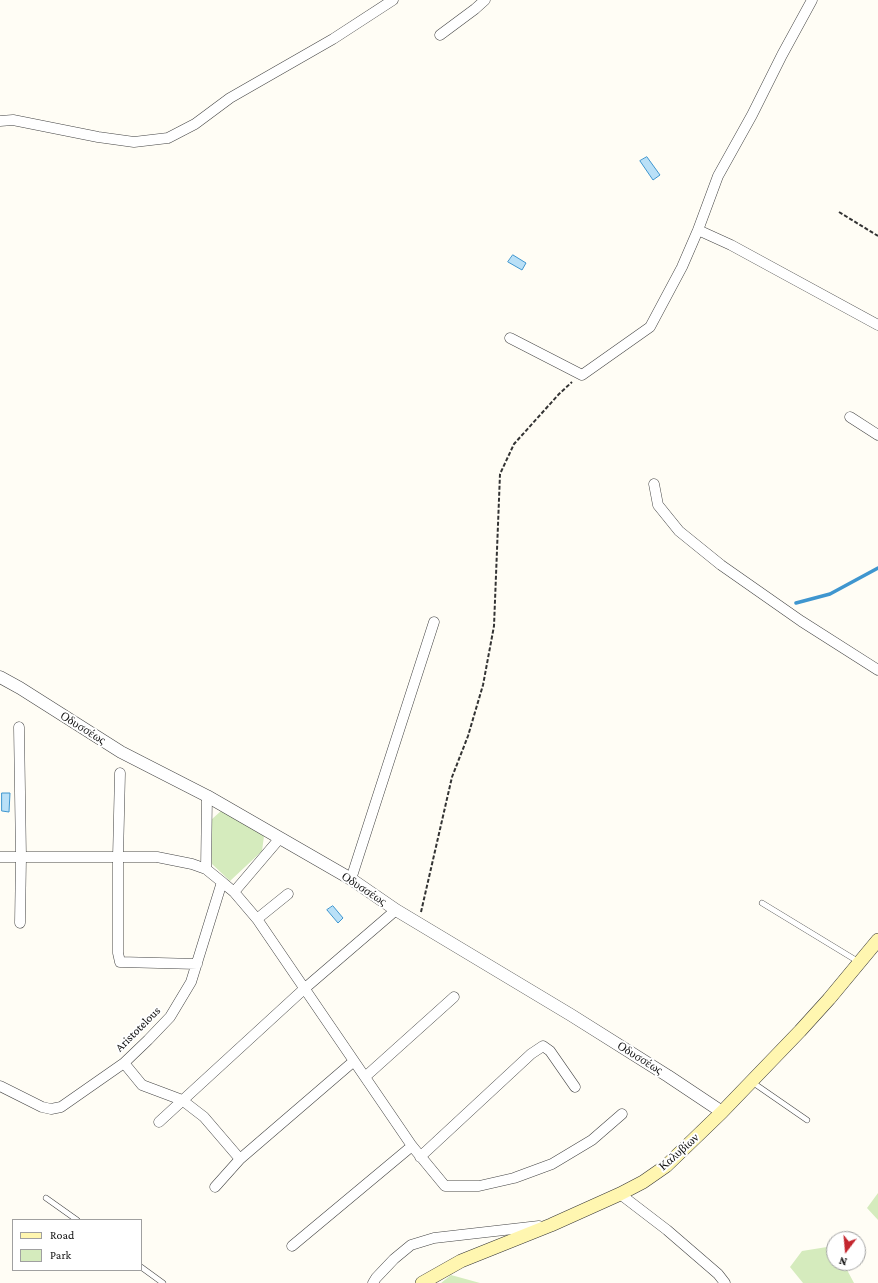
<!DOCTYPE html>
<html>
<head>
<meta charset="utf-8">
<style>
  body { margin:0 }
  #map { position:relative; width:878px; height:1283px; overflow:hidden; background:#fffdf5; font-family:"Crimson Pro",serif }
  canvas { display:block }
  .legend { position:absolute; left:12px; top:1219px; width:130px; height:52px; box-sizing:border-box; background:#fff; border:1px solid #a0a0a0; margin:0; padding:5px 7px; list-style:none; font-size:12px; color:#111 }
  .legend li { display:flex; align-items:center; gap:8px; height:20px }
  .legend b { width:20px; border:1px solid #a0a0a0 }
  .north { position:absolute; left:826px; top:1231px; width:40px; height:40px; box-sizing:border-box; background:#fff; border:1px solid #a0a0a0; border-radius:50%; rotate:196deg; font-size:11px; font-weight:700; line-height:16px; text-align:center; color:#111 }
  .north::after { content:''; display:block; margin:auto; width:14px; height:18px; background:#c4262e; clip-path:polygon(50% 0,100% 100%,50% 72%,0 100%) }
</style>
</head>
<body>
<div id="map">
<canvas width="878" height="1283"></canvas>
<ul class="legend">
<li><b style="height:5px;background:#fff6b0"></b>Road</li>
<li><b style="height:11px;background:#d5ebbd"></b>Park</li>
</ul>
<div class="north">N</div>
</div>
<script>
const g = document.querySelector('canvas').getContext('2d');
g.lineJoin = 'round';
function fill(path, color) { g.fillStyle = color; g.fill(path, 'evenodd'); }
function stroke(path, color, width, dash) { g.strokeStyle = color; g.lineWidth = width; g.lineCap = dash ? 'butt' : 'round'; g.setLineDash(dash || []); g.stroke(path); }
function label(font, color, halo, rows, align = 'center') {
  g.font = font + ' "Crimson Pro",serif'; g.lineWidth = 4; g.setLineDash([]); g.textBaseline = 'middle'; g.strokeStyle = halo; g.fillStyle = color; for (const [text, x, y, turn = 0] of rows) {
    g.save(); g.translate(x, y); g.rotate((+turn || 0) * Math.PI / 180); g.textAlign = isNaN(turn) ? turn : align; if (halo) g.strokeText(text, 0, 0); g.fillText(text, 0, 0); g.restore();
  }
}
fill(new Path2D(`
  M222,810L264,836L262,851L230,881L212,864L211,820Z
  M878,1193V1220L867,1208Z
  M827,1247L834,1255V1263H842L846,1268L854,1283H803L790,1267L802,1251Z
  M451,1275L480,1283H441Z`), '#d5ebbd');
const water = new Path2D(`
  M647,157L660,175L653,180L640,161Z
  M513,255L526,263L522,270L508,262Z
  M2,793H10L9,812L2,811Z
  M333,906L343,918L338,923L327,910Z`);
fill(water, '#b9e0f7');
stroke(water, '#3f96cf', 1);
stroke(new Path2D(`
  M796,603L830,594L878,568`), '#3f96cf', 3.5);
const service = new Path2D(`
  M762,903L859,962
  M752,1082L807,1120
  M46,1198L77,1220
  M141,1267L163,1283`);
const minor = new Path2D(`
  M440,35L475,9L485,0
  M0,121L13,120L98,137L134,142L168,138L195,124L230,98L333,39L393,0
  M698,230L731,245L878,325
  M510,338L582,375L650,327L682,267L698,230L718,176L752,115L782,55L812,0
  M850,417L878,435
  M654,484L658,505L679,531L721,565L801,621L878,670
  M19,727L21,857L20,923
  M120,773L118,857V953L120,962L197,964
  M0,857H157L192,864L206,869L222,882L234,892L257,919L412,1146L445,1186H479L514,1178L552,1164L592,1140L622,1114
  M206,869L207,796
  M351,879L434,622
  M234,892L280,838
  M257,919L288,894
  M124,1063L142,1085L182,1100L204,1117L240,1159
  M365,1077L454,997
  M0,1086L42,1107L51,1109L61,1107L124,1063L148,1040L170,1017L191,982L222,882
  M159,1122L304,989L396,910
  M420,1157L531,1054L543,1046L550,1051L575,1087
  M215,1187L240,1159L354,1061
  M620,1194L667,1230L718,1274L725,1283
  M292,1246L412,1146
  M373,1283L376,1278L394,1259L411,1245L434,1238L539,1226`);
const tertiary = new Path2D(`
  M0,677L20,688L121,752L207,796L351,879L396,910L571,1015L668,1076L722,1112`);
const secondary = new Path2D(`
  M422,1283L461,1261L551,1225L620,1194L643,1182L666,1166L722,1112L800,1031L829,999L878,940`);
stroke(service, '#444', 6);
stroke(minor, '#444', 11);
stroke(tertiary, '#444', 13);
stroke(secondary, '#333', 14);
stroke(new Path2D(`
  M839,212L878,236
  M421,912L452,777L468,736L483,685L494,626L500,474L514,444L559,394L572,382`), '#333', 2, [4, 2]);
stroke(service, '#fff', 5);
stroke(minor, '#fff', 10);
stroke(tertiary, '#fff', 12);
stroke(secondary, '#fff6b0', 13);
label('12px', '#111', '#fff', [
  ["Οδυσσέως",83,728,32],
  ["Οδυσσέως",364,889,33],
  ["Aristotelous",138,1029,-45],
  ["Οδυσσέως",640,1058,32],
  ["Καλυβίων",679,1152,-42]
]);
</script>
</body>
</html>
